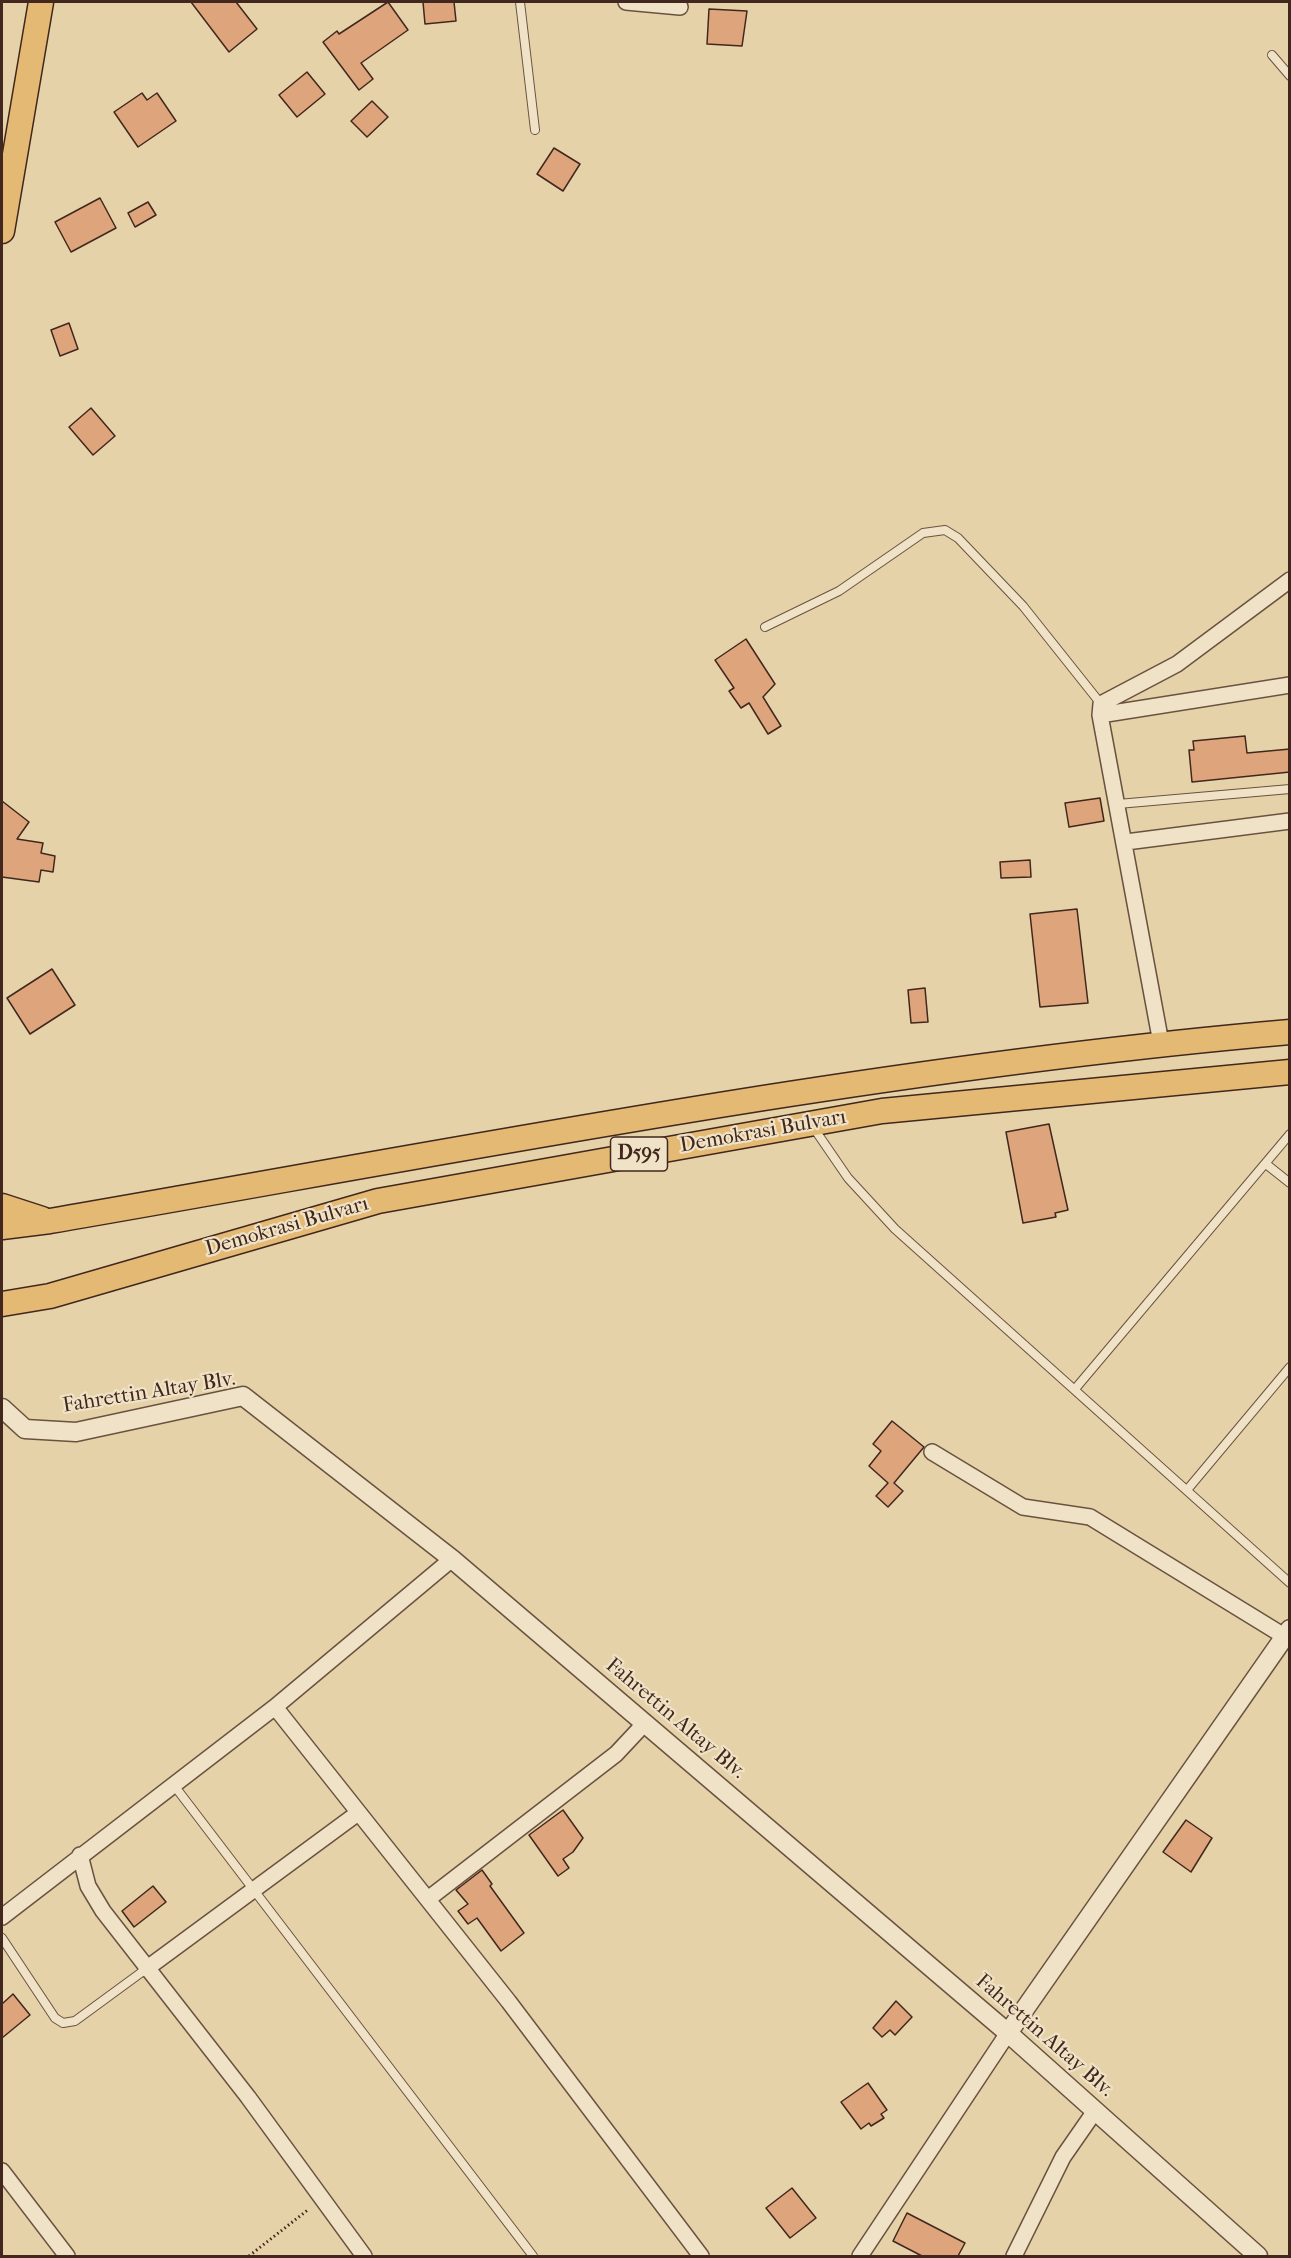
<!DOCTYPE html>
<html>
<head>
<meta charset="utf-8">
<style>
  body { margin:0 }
  #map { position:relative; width:1291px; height:2258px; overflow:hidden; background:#e6d2a8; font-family:"IM FELL French Canon",serif }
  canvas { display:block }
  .frame { position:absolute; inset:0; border:3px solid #41271d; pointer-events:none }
</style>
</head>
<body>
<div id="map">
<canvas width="1291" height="2258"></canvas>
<div class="frame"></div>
</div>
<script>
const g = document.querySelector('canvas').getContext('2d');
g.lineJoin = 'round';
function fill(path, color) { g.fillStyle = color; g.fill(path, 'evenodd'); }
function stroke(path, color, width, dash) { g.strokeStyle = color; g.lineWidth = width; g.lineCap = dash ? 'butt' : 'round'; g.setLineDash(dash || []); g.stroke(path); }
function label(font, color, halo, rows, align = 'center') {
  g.font = font + ' "IM FELL French Canon",serif'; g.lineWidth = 4.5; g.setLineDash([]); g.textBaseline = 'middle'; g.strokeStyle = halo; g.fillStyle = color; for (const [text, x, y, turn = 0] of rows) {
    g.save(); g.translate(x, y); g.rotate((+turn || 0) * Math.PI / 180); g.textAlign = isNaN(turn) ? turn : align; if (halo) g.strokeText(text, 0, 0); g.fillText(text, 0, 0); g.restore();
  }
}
const building = new Path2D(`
  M191,2H236L257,29L229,52Z
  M388,2L408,30L361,63L373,79L359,90L323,42L337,31L339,34Z
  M423,2H454L456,21L425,24Z
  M709,9L747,11L742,46L707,44Z
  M307,72L325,94L297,117L279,95Z
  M142,93L147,100L157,93L176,121L138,147L114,112Z
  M372,101L388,117L367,137L351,121Z
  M554,148L580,164L563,191L537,174Z
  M100,198L116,228L71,252L55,222Z
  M148,202L156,215L135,227L128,213Z
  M69,323L78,349L60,356L51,330Z
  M91,408L115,436L93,455L69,427Z
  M746,639L775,684L763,697L781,726L768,734L749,703L741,708L729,691L734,688L715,660Z
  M1245,736L1247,753L1290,749V772L1192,782L1189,750H1194L1193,741Z
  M1100,798L1104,821L1069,827L1065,803Z
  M2,801L29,822L17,839L43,843L41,853L55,856L53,872L41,870L39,882L2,877Z
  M1030,860L1031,877L1001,878L1000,862Z
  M1077,909L1088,1003L1040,1007L1030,914Z
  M52,969L75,1005L30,1034L7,998Z
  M925,988L928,1022L911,1023L908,990Z
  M1049,1124L1068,1210L1055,1213L1056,1217L1023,1223L1006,1132Z
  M892,1421L924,1447L894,1483L903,1491L888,1507L876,1496L888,1483L869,1466L881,1451L873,1444Z
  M563,1810L583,1838L573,1852L563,1859L569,1868L558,1876L529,1835Z
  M1186,1820L1212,1838L1191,1872L1163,1852Z
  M482,1870L492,1884L490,1886L524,1933L501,1951L477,1918L468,1924L458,1911L468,1904L456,1890Z
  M153,1886L166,1902L134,1927L122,1911Z
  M13,1994L30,2015L2,2038V2004Z
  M896,2001L912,2017L895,2035L890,2030L882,2037L873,2028Z
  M868,2083L887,2110L881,2114L884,2118L871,2126L869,2123L861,2129L841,2102Z
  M792,2188L816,2218L790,2238L766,2208Z
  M907,2213L965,2243L958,2256H922L893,2241Z`);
fill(building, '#dea57c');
stroke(building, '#41271d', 1.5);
const service = new Path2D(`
  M520,2L535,130
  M1272,55L1290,76
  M765,627L839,591L923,533L945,530L958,538L1023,606L1101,704
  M1118,804L1290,789
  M813,1127L848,1178L895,1229L1290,1583
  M1266,1164L1290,1183
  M1075,1389L1290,1134
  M1187,1490L1290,1367
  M173,1784L533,2256
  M2,1938L55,2018L63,2023L75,2021L146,1969`);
const minor = new Path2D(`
  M626,2L680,7
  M1100,715L1290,685
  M1126,842L1290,821
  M1161,1043L1100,715L1101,704L1177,664L1290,580
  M932,1452L1023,1507L1090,1517L1284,1636
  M275,1707L509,2002L701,2256
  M80,1855L88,1886L103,1911L248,2097L364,2256
  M428,1899L616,1754L645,1723
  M2,1917L275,1707L452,1559
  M146,1969L358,1813
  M2,2171L67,2256
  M860,2256L1008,2033
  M1014,2256L1063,2157L1095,2111`);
const tertiary = new Path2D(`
  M2,1408L25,1429L76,1432L243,1396L452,1559L1008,2033L1258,2256
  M1008,2033L1290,1629`);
const primary = new Path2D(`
  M2,231L41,2`);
const trunk = new Path2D(`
  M2,1206L42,1219
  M2,1227L50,1221C462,1150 873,1068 1290,1032
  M2,1304L50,1296L378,1201L882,1111L1290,1072`);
stroke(service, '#6a5240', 10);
stroke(minor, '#6a5240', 18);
stroke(tertiary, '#6a5240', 21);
stroke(primary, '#41271d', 27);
stroke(trunk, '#41271d', 27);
stroke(new Path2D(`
  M249,2256L309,2209`), '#41271d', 3, [1.5, 3]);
stroke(service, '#efe2c6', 8);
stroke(minor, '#efe2c6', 15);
stroke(tertiary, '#efe2c6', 18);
stroke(primary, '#e3b974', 24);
stroke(trunk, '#e3b974', 24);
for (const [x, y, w] of [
  [639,1154,57]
]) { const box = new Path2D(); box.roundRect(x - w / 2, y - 17, w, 34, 4.5); g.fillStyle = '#efe2c6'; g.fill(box); stroke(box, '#41271d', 1.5); }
label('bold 20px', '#41271d', null, [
  ["D595",639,1154]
]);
label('21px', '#41271d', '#efe2c6', [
  ["Demokrasi Bulvarı",763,1132,-10],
  ["Demokrasi Bulvarı",287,1227,-16],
  ["Fahrettin Altay Blv.",149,1393,-9],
  ["Fahrettin Altay Blv.",675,1719,40],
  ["Fahrettin Altay Blv.",1044,2036,41]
]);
</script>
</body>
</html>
